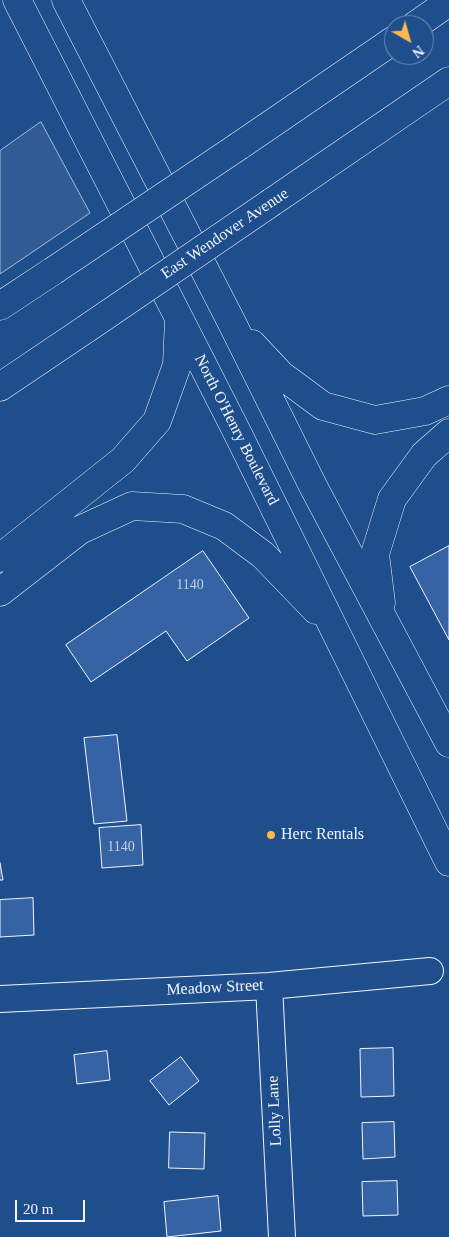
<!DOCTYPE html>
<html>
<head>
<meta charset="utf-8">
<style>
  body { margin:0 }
  #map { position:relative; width:449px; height:1237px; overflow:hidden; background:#1f4e8c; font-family:Georgia,serif }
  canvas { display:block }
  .north { position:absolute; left:384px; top:15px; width:50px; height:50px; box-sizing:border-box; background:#1f4e8c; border:1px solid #7391ba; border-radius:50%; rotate:142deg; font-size:14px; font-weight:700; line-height:20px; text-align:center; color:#f2f6ff }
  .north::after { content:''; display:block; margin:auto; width:18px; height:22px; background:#ffb74d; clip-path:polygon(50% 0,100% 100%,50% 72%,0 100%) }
  .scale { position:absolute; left:15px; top:1200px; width:70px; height:22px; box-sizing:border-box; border:2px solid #f2f6ff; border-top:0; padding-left:6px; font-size:15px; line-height:18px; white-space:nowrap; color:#f2f6ff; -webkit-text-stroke:4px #1f4e8c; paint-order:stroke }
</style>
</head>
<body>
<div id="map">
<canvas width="449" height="1237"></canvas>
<div class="north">N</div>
<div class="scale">20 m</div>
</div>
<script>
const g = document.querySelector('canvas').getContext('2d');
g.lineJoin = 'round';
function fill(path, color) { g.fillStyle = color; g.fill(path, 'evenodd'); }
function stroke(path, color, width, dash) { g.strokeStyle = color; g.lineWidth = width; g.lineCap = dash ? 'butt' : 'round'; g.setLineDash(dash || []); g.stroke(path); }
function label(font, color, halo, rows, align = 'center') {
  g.font = font + ' Georgia,serif'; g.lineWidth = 4; g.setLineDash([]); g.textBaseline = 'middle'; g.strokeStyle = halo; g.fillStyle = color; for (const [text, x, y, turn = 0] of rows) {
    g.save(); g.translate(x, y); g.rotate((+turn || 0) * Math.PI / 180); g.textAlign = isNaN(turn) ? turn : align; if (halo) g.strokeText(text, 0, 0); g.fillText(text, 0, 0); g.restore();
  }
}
const green = new Path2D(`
  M41,122L90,213L0,274V151Z`);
fill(green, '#305b95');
stroke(green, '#a8bbd7', 1);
const building = new Path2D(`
  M449,546V640L410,567Z
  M203,551L249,618L187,661L166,631L91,682L66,645Z
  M117,735L127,821L94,824L84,738Z
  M141,825L143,865L102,868L99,828Z
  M0,863L3,880H0Z
  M33,898L34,935L0,937V900Z
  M393,1048L394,1096L361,1097L360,1049Z
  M107,1051L110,1080L77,1084L74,1055Z
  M181,1057L199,1081L169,1105L150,1081Z
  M394,1122L395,1157L363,1159L362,1123Z
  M170,1132L205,1133L204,1169L169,1168Z
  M397,1181L398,1215L363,1216L362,1182Z
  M218,1196L221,1231L167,1237L164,1202Z`);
fill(building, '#3563a3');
stroke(building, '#f2f6ff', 1);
const minor = new Path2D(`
  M269,986L282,1237
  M0,999L269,986L430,971`);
const highway = new Path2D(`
  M17,0L237,432L449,862
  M66,0L231,321L313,486L449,743
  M416,25L449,2
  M239,146L394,40
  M272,202L449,81
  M0,306L53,271
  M252,344L281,375L323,406L375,420L425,411L449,400
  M0,387L86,329
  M0,558L123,460L157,421L177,365L179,319
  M0,592L80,530L132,506L183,509L224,526L263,555L316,610
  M381,603L375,554L392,499L424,455L449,433`);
stroke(minor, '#f2f6ff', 28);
stroke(highway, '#f2f6ff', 29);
stroke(minor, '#1f4e8c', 26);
stroke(highway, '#1f4e8c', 28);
const highwayBridge = new Path2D(`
  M53,271L239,146
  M86,329L272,202`);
stroke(highwayBridge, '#f2f6ff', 29, []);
stroke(highwayBridge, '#1f4e8c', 28);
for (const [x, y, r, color] of [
  [271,835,5,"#ffb74d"]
]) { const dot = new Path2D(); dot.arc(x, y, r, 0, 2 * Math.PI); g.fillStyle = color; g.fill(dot); stroke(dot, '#1f4e8c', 2); }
label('14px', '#c3d1e8', null, [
  ["1140",190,585],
  ["1140",121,847]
]);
label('16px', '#f2f6ff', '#1f4e8c', [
  ["East Wendover Avenue",225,234,-34],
  ["North O'Henry Boulevard",236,430,63],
  ["Meadow Street",215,988,-3],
  ["Lolly Lane",275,1111,-93]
]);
label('16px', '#f2f6ff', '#1f4e8c', [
  ["Herc Rentals",281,835]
], 'left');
</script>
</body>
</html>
